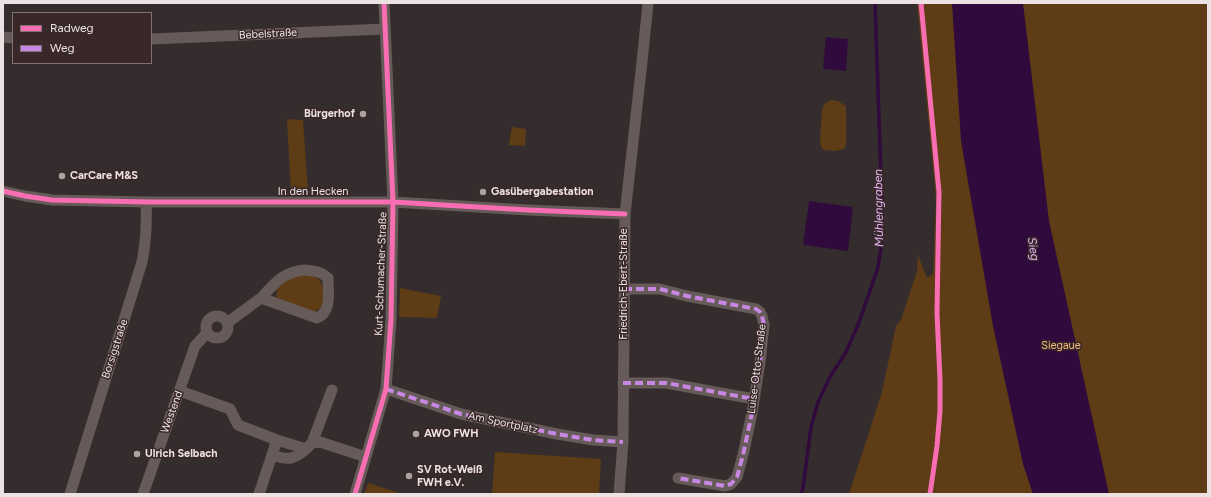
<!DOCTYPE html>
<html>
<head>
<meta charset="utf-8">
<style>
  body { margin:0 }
  #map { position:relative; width:1211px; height:497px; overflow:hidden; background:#352c2d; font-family:Figtree,sans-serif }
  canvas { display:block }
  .frame { position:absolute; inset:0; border:4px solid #ede2e3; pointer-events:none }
  .legend { position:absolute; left:12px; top:12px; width:140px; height:52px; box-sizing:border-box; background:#39282a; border:1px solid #817274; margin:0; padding:5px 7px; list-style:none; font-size:12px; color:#ede2e3 }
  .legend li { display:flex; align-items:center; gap:8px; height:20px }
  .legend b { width:20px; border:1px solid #817274 }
</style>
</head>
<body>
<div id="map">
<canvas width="1211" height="497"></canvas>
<div class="frame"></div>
<ul class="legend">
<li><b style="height:5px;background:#f96db3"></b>Radweg</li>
<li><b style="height:5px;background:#c787e3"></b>Weg</li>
</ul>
</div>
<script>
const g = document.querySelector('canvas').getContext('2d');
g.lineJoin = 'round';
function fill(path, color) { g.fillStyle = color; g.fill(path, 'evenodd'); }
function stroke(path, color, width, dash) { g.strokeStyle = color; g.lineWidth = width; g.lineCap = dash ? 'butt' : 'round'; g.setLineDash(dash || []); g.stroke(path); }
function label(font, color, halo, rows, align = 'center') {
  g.font = font + ' Figtree,sans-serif'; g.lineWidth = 3; g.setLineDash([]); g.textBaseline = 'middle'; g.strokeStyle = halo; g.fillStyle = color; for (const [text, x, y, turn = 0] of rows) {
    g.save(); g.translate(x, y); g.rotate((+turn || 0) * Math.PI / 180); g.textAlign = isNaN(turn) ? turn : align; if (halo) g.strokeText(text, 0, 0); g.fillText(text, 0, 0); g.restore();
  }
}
fill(new Path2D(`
  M917,3H1208V494H849L882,392L896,326L901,320L917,271L918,255L927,278L933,274L936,199Z
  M831,100L838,101L846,106V145L844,149L835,151L824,150L821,147L820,139L822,110L824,104Z
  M287,119L303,120L308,192L291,193Z
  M512,127L526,129L525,146L509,145Z
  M294,276C301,276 311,274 317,278C324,282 325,298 322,305C320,308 318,310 315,312L277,299L276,296L278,287Z
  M400,288L441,296L437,318L399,317Z
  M495,452L601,459L599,494H492Z
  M368,483L403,494H364Z`), '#5e3c16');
fill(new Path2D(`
  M952,3H1023L1049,221L1109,494H1033L1023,464L993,326L961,141Z
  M826,37L848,39L846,71L823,69Z
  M809,201L853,207L848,251L803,245Z`), '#300a3c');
stroke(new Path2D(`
  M801,494L803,488L811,427L818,402L830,377L846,352L858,325L870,291L878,267L881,248L882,205L875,3`), '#300a3c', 3.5);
stroke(new Path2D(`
  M3,37L13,38
  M151,39L385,29
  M3,191L25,196L52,200L149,202H393L528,210L625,214
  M305,270C315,271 320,271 328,278C328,292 332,312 317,318L261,298C275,283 283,272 305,270Z
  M624,289H660L687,296L756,309L760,312L762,316L764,325L760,362L752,413L743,455L737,477L731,484L725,486L678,478
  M206 327a11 11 0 1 1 22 0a11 11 0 1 1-22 0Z
  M227,323L261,298
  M623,383H666L754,399
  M386,389L461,414L557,434L593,440L623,442
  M180,391L230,409L238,425L277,440L306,449L312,443L320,442L366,457
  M312,443L332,390
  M273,455C288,461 295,459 306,449
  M70,494L142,262C146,242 147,223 146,202
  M143,494L195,346L207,333
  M259,494L277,440
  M355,494L386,389L391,320L393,202L384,3
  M619,494L623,442L625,214L642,62L648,3`), '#675b59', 11);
stroke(new Path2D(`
  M624,289H660L687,296L756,309L760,312L762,316L764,325L760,362L752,413L743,455L737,477L731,484L725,486L678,478
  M623,383H666L754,399
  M386,389L461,414L557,434L593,440L623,442`), '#c787e3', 4, [8, 4]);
stroke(new Path2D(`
  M921,3L939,192L937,313L940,380V411L937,446L930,494
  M3,191L25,196L52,200L149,202H393L528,210L625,214
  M355,494L386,389L391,320L393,202L384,3`), '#f96db3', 5);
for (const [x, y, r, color] of [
  [363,114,4,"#ada2a3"],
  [62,176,4,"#ada2a3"],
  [483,192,4,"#ada2a3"],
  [416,434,4,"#ada2a3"],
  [137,454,4,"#ada2a3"],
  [409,476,4,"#ada2a3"]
]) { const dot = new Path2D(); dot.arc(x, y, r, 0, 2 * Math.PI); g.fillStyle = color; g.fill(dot); stroke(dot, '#39282a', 1.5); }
label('11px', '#ede2e3', '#39282a', [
  ["Bebelstraße",268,34,-3],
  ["In den Hecken",313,192],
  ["Kurt-Schumacher-Straße",381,274,-88],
  ["Friedrich-Ebert-Straße",624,284,-90],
  ["Borsigstraße",115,349,-72],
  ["Luise-Otto-Straße",757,369,-83],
  ["Westend",172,412,-70],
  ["Am Sportplatz",503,423,12]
]);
label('bold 11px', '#ede2e3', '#39282a', [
  ["Bürgerhof",355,114,"right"],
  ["CarCare M&S",70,176],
  ["Gasübergabestation",491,192],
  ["AWO FWH",424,434],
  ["Ulrich Selbach",145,454],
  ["SV Rot-Weiß",417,470],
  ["FWH e.V.",417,483]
], 'left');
label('11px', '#f5b87b', '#39282a', [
  ["Siegaue",1061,346]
]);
label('italic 12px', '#e4b4f6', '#39282a', [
  ["Mühlengraben",879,208,-91],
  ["Sieg",1033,249,81]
]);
</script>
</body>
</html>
